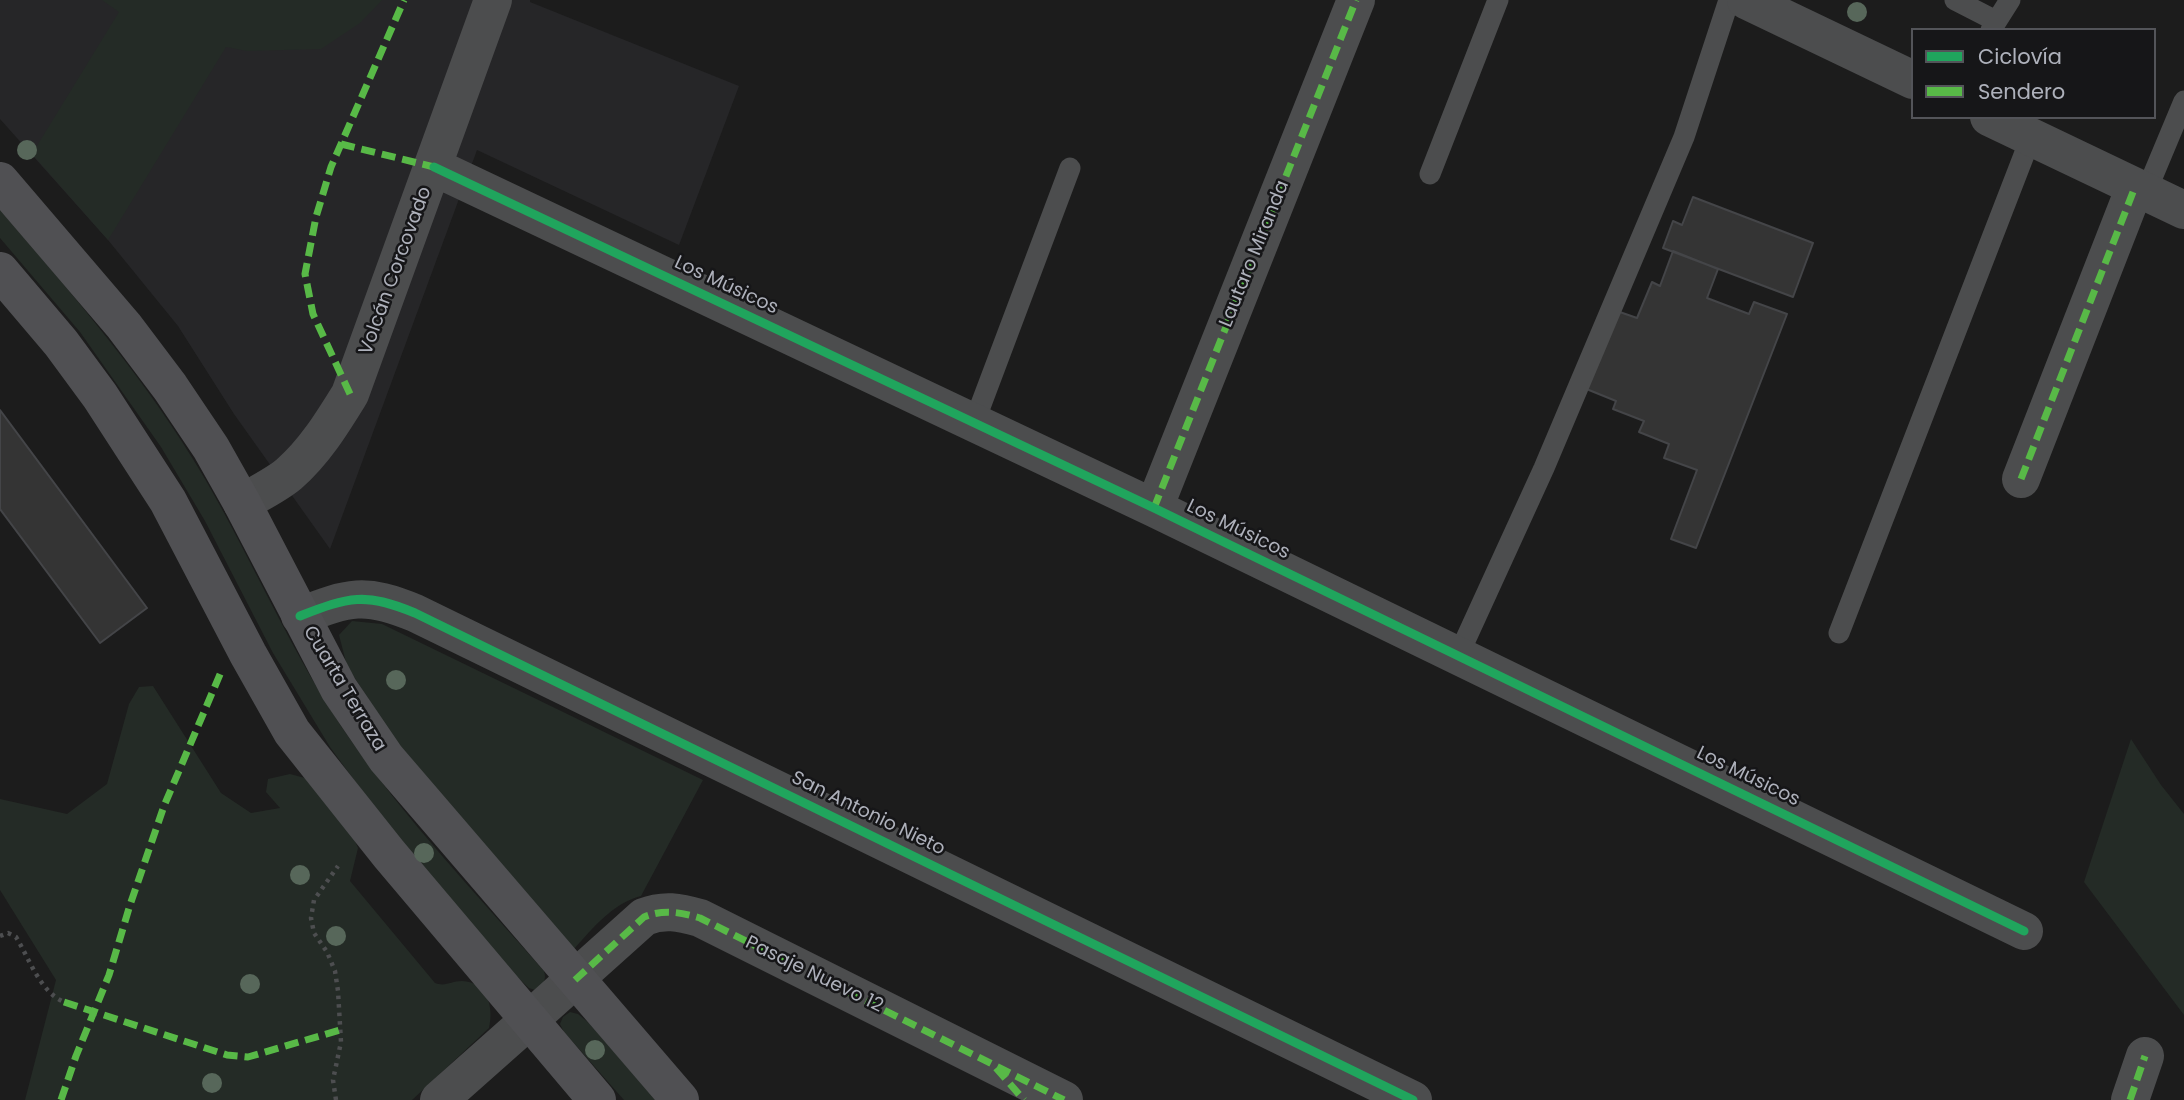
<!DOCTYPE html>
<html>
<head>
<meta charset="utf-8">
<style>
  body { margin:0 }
  #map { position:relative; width:2184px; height:1100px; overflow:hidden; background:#1c1c1c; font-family:Poppins,sans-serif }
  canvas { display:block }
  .legend { position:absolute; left:1911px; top:28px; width:245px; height:91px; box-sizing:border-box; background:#161618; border:2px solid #535459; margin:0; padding:9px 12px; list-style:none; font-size:21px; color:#aeb1bb }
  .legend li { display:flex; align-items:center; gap:14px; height:35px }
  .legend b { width:35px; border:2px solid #535459 }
</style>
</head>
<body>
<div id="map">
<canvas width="2184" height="1100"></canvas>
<ul class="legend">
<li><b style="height:9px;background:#20a55d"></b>Ciclovía</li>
<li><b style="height:9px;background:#58b947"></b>Sendero</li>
</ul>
</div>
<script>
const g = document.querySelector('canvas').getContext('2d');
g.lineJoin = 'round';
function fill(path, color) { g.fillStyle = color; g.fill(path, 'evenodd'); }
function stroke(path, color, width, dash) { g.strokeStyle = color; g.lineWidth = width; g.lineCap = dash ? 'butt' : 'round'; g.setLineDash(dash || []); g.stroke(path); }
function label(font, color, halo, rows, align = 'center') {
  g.font = font + ' Poppins,sans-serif'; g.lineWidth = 5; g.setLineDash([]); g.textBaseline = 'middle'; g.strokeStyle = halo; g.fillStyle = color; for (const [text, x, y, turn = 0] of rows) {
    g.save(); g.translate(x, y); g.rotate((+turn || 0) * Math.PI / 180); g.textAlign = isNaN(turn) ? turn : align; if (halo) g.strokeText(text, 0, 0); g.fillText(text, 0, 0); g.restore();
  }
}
fill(new Path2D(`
  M0,0H530V2L739,86L679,245L477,150L330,549L234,414L178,326L108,240L0,119Z`), '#262628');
fill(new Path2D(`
  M102,0H382L360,23L321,49L247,51L226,47L108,240L32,154L119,12Z
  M0,210C74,296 147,380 205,479C255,565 293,657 350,739C407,821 477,895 544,971C547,981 543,984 535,990L529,988L514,974L381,817L330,747L273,653L205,521L161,447L80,332L0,238Z
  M352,621L382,624L703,780L641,896C613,903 593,928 574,949L406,757L347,666L339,635Z
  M153,686L221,793L251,813L280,808L266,792L268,779L290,774L305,778L354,839L358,848L350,881L435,983C446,987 451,981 462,981C488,982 494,1008 489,1028L412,1100H25L56,980L0,890V799L67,814L107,784L129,704L139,687Z
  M2131,739L2161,785L2184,814V1015L2084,882Z
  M570,1012L578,1014L590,1024L656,1100H624L564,1032L560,1024L563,1017Z`), '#242b26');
const building = new Path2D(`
  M1693,197L1813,243L1793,297L1663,248L1673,221L1682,225Z
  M1673,251L1718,269L1707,298L1749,314L1754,302L1787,314L1696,548L1671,539L1697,470L1664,458L1669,444L1639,432L1644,421L1613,409L1616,401L1584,388L1614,310L1637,318L1652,282L1660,286Z
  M0,410L147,608L100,643L0,509Z`);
fill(building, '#343434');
stroke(building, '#444548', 2);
stroke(new Path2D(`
  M0,936L8,933L16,937C29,958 40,992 64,1002
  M336,1100L333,1080L341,1042L338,991L335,971L327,952L314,933L311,918L314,900L338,866`), '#4d4e50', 4.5, [3.5, 5]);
stroke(new Path2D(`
  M1955,0L1996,21
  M1991,30L2010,0
  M1430,174L1498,0
  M2146,192L2184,101
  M974,423L1070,168
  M1839,633L2031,137
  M1458,656L1544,468L1684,137L1729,0`), '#4c4d4e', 21);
stroke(new Path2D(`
  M1746,0L1913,80
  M1989,117L2184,210
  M434,167L1154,508L2024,931
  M2021,479L2135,187
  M242,503C257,494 276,485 289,474C315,451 332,423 350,394L493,0
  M1154,508L1356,0
  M300,616C349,597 365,592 415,613L1413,1100
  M528,1021L644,917C664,909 679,912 700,918L1064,1100
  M2130,1100L2145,1056`), '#4c4d4e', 38);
stroke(new Path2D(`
  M439,1100L528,1021`), '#4c4d4e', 38);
stroke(new Path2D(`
  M0,181L124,326L170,387L211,448L242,503L339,689L386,758L680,1100
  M0,271L61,343L100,396L168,501L248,654L292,732L389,854L597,1100`), '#505053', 38);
stroke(new Path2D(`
  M341,144L434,167
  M350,394L313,314L305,274L316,217L331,167L404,0
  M2021,479L2135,187
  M1154,508L1356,0
  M575,980L644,917C664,909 679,912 700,918L1064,1100
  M64,1002L227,1055L248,1057L340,1030
  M996,1068L1024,1100
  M61,1100L76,1056L109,975L130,905L164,806L221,672
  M2130,1100L2145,1056`), '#58b947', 7, [14, 7]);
stroke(new Path2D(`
  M434,167L1154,508L2024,931
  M300,616C349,597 365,592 415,613L1413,1100`), '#20a55d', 9);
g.fillStyle = '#57675a';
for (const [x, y] of [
  [1857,12],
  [27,150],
  [396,680],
  [424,853],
  [300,875],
  [336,936],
  [250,984],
  [595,1050],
  [212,1083]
]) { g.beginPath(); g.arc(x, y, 10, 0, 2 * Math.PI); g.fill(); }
label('19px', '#aeb1bb', '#161618', [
  ["Lautaro Miranda",1255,254,-68],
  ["Volcán Corcovado",396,271,-70],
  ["Los Músicos",726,286,25],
  ["Los Músicos",1238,530,26],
  ["Cuarta Terraza",344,689,59],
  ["Los Músicos",1748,777,26],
  ["San Antonio Nieto",868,814,26],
  ["Pasaje Nuevo 12",814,975,26]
]);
</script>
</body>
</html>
